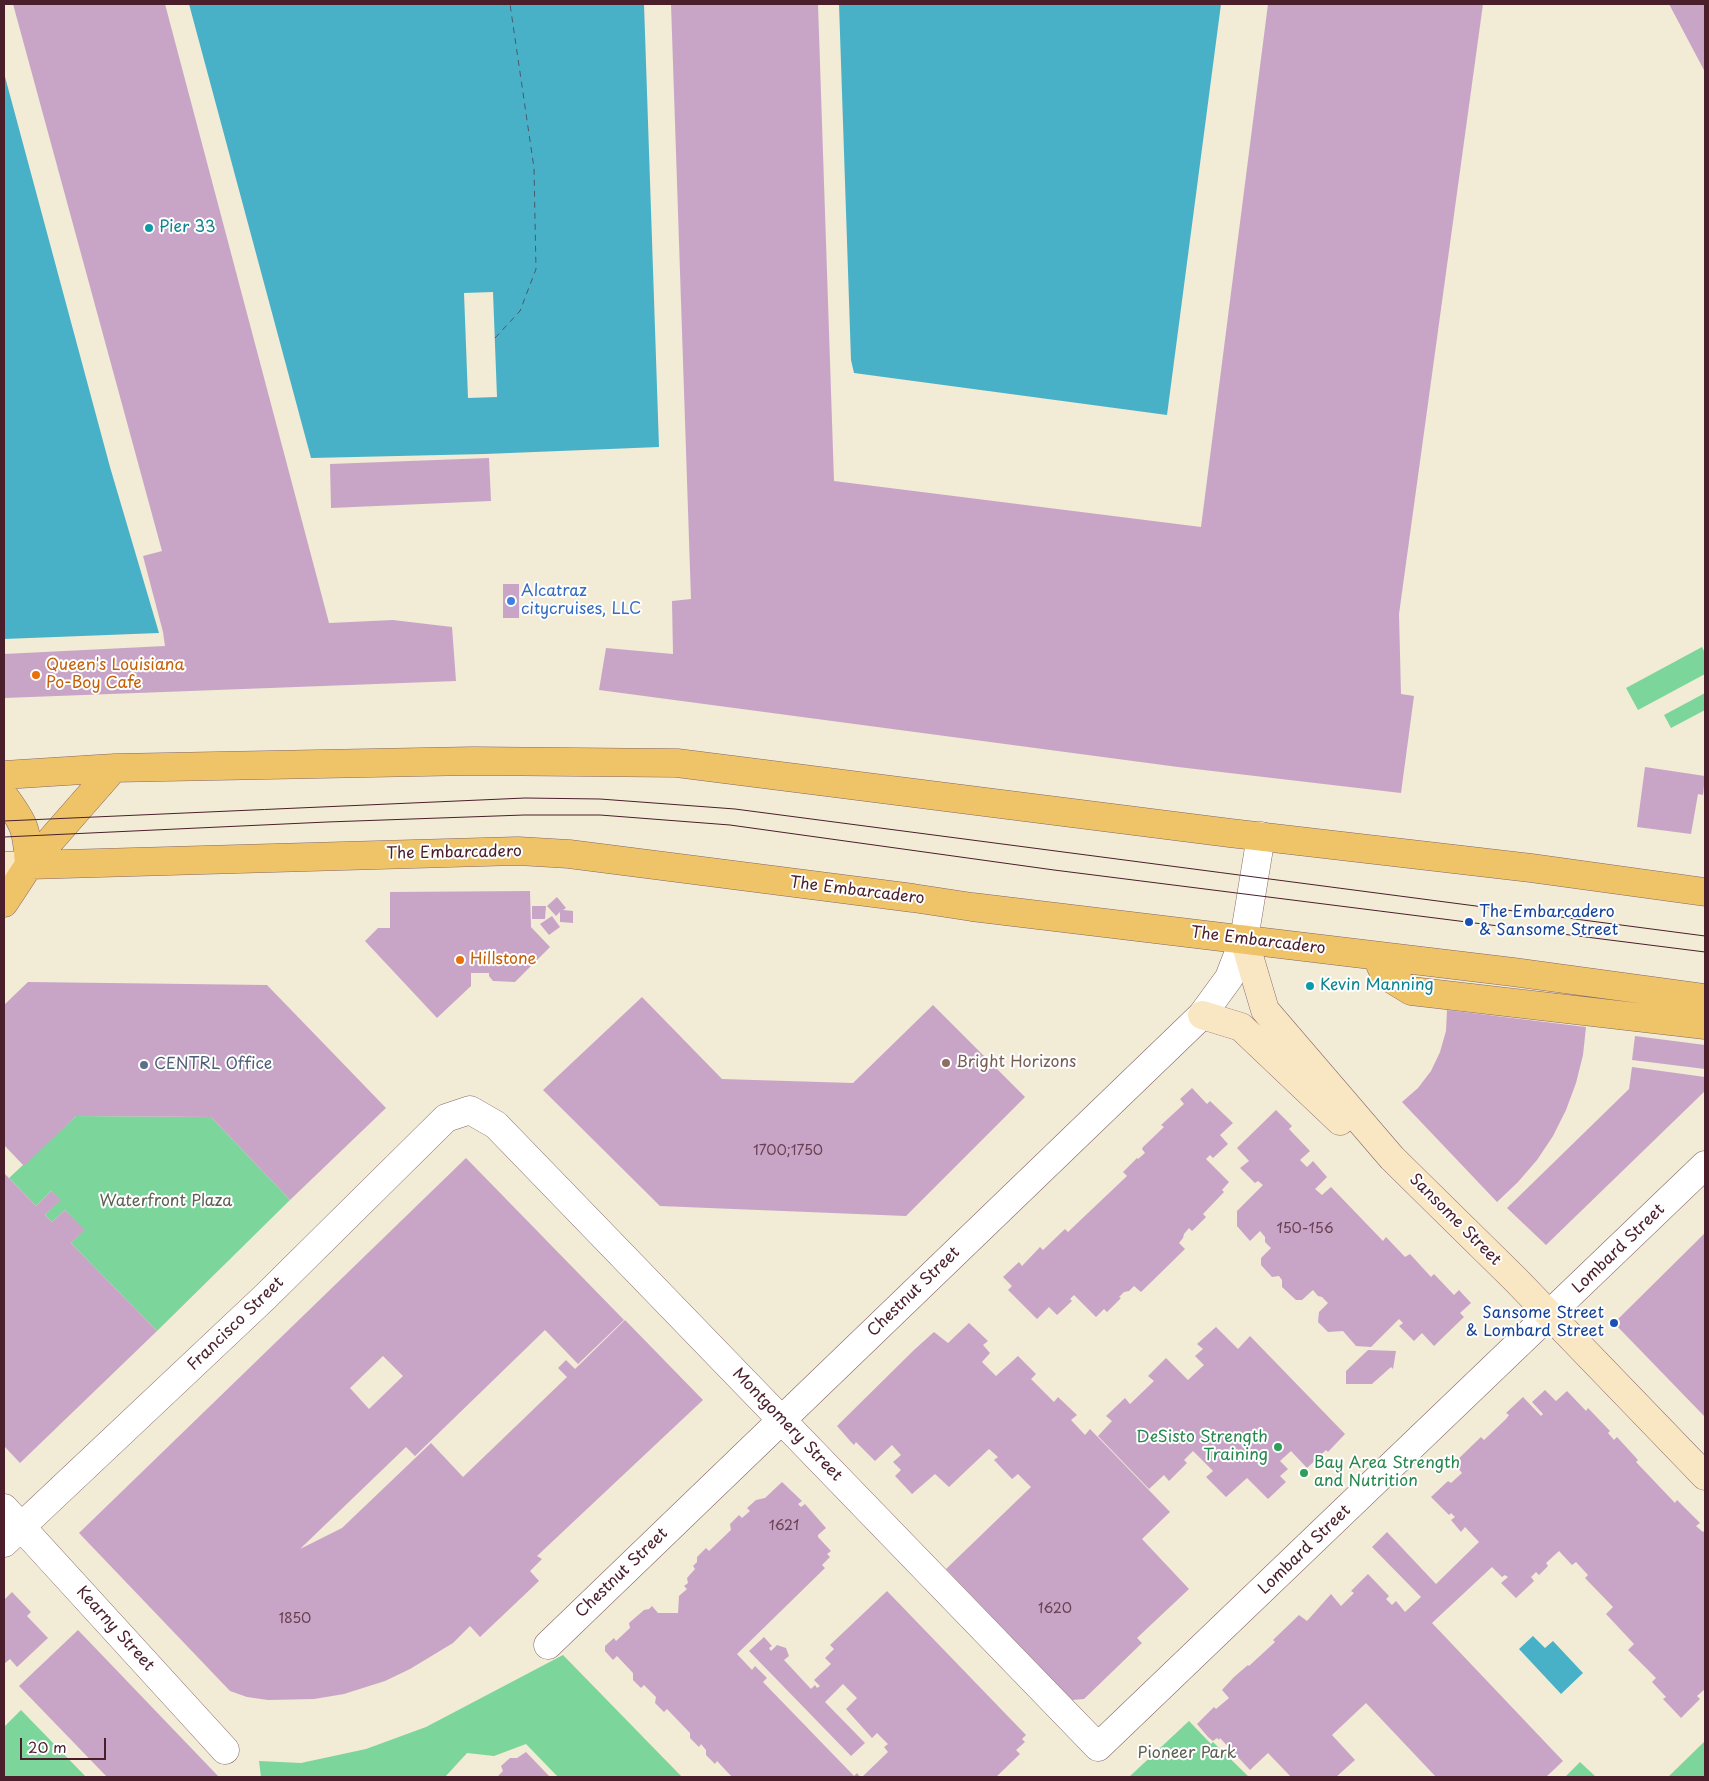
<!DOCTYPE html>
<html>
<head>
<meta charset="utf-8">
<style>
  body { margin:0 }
  #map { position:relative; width:1709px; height:1781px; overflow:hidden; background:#f2ebd6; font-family:"Playpen Sans",sans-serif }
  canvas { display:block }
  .frame { position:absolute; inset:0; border:5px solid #4a1f2b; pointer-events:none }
  .scale { position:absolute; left:20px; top:1738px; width:86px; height:22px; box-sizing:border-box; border:2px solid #4a1f2b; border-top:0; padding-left:6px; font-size:15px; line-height:18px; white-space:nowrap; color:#4a1f2b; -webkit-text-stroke:4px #fff; paint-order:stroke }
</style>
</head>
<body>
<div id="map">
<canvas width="1709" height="1781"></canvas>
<div class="frame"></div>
<div class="scale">20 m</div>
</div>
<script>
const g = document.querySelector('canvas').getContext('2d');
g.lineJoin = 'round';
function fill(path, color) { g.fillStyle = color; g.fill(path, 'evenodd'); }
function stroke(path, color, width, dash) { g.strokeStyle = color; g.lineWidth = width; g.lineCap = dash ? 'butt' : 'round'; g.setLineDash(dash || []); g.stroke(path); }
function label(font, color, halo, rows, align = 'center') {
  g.font = font + ' "Playpen Sans",sans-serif'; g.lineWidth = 4; g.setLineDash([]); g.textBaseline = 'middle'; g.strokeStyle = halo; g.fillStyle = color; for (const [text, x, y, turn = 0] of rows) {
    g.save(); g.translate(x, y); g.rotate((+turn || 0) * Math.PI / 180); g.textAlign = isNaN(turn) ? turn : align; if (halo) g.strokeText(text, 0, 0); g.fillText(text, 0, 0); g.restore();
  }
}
fill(new Path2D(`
  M1702,647L1705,653V674L1638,710L1626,688Z
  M1705,693V710L1671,728L1664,715Z
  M76,1116L211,1117L290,1200L157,1331L71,1243L84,1230L65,1210L52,1222L45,1215L60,1200L51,1191L36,1206L9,1178Z
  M563,1655L682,1777H558L526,1744L494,1756L467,1753L445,1777H261L259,1761L301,1763L366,1749L426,1727Z
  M21,1710L86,1777H4V1727Z
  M1189,1721L1211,1744L1213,1742L1249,1777H1129Z
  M1705,1741V1777H1668Z
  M1580,1762L1596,1777H1565Z`), '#7cd59a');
fill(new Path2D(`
  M189,4H644L659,447L485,454L311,458Z
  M839,4H1221L1167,415L854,373L851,360Z
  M4,73L110,467L159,633L4,639Z
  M1533,1636L1545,1648L1553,1641L1583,1673L1561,1694L1519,1649Z`), '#49b1c7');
fill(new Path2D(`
  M493,292L497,397L468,398L464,293Z`), '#f2ebd6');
stroke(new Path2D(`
  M495,338L520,311L536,269L534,168L510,4`), '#4a5969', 1, [6, 5]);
fill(new Path2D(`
  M13,4H165L329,623L393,620L452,627L456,681L4,698V654L165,646L163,632L143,556L162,551Z
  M671,4H818L834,481L1201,527L1268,4H1483L1399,614L1401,694L1414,696L1401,793L1178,767L599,690L606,648L673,654L672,601L691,599Z
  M1669,4H1705V72Z
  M489,458L491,501L331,508L330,464Z
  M503,584H519V618H503Z
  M1645,767L1705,776L1703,795L1698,794L1691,834L1637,827Z
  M530,891L531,927L550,947L515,982L493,981L489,976V973H471V986L437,1018L365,941L378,928H390V892Z
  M557,897L566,908L563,910L573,911V923L560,922V912L556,916L547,906Z
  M532,906H546L545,919H532Z
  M552,916L560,927L549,935L540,924Z
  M28,982L267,985L386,1108L290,1200L211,1117L76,1116L24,1166L4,1145V1005Z
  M642,997L722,1079L853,1083L933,1005L1025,1097L906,1216L660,1206L543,1090Z
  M1447,1010L1586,1027L1583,1055L1576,1083L1566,1110L1553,1136L1537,1160L1518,1182L1497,1202L1402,1102L1418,1088L1431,1071L1440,1052L1446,1031Z
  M1635,1036L1705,1045V1069L1632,1060Z
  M1632,1067L1705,1077V1091L1546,1245L1507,1208L1629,1089Z
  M1192,1088L1207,1104L1210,1101L1233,1123L1220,1135L1228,1144L1213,1158L1210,1155L1206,1159L1229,1182L1222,1190L1224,1192L1203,1214L1206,1217L1192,1231L1189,1228L1184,1234L1183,1238L1179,1243L1185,1249L1141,1292L1134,1286L1129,1291L1124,1292L1119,1297L1121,1298L1107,1312L1104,1309L1096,1317L1074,1295L1070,1299L1072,1301L1057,1315L1049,1307L1037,1319L1008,1290L1012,1286L1003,1277L1019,1262L1022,1266L1040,1247L1043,1250L1065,1229L1068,1232L1127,1176L1123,1172L1137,1158L1138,1159L1145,1153L1142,1149L1143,1147L1164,1127L1161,1125L1184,1104L1180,1099Z
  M1276,1110L1292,1126L1289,1129L1310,1151L1300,1160L1307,1167L1313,1161L1327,1177L1315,1189L1322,1195L1331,1187L1383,1241L1386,1237L1405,1257L1410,1254L1431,1277L1434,1274L1454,1295L1459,1290L1471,1303L1460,1313L1464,1317L1434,1346L1422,1333L1414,1341L1399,1326L1403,1323L1399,1319L1371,1347L1356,1346L1343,1331L1328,1332L1318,1322L1319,1312L1328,1303L1322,1297L1318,1296L1313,1290L1302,1300H1296L1282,1287V1280L1279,1276L1272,1277L1261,1265V1258L1271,1248L1265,1242V1237L1260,1231L1250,1241L1237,1226V1211L1263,1185L1258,1181L1255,1183L1240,1168L1249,1161L1237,1148Z
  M466,1158L624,1320L578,1364L545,1330L415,1456L406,1447L300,1549L342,1528L431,1443L463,1477L567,1377L558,1368L566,1360L575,1369L625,1320L703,1400L537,1556L542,1559L530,1571L539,1581L480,1637L470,1626L453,1643L410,1669L385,1681L344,1694L314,1699L268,1700L247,1697L230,1691L79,1533ZM383,1356L403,1376L369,1409L350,1388Z
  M4,1173L36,1206L51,1191L61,1200L45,1215L52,1222L65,1210L85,1230L71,1243L157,1331L20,1463L4,1446Z
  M1705,1233V1417L1614,1323Z
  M969,1323L988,1341L983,1345L990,1353L982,1362L996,1376L1018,1356L1036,1374L1031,1379L1054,1402L1058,1397L1077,1415L1071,1420L1085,1435L1090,1429L1170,1512L1142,1539L1189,1589L1137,1638L1142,1643L1084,1699L1072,1700L946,1569L1031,1487L1018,1474L1012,1479L994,1460L998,1457L989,1449L949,1487L935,1474L912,1494L895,1476L901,1470L893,1462L901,1455L892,1445L875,1461L856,1442L854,1445L851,1442L837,1426L914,1350L934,1332L948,1343Z
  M1216,1327L1238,1349L1250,1336L1345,1434L1328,1452L1326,1450L1307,1468L1291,1451L1280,1461L1288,1469L1280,1476L1286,1482L1268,1499L1247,1478L1226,1497L1206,1477L1213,1471L1193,1451L1184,1460L1187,1463L1169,1481L1164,1475L1149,1489L1098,1436L1112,1421L1106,1416L1125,1398L1130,1404L1154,1381L1148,1376L1166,1358L1188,1380L1204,1365L1195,1356L1203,1349L1197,1344Z
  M1368,1350L1396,1351L1393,1369L1391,1367L1372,1384H1346V1371Z
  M1545,1390L1556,1401L1567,1391L1586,1411L1588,1408L1610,1431L1608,1433L1614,1440L1617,1437L1638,1460L1636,1462L1675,1503L1677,1500L1700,1523L1696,1526L1703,1532L1705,1530V1689L1697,1696L1700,1699L1681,1718L1663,1699L1666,1697L1652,1682L1656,1678L1628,1650L1634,1644L1606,1614L1613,1607L1585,1578L1588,1575L1576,1562L1572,1565L1559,1551L1546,1563L1548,1566L1539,1575L1536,1572L1531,1577L1534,1581L1516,1598L1501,1583L1508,1577L1505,1575L1502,1577L1492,1567L1432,1623L1563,1761L1546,1777H1436L1366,1703L1332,1735L1355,1760L1336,1777H1291L1268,1753L1250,1770L1220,1738L1219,1740L1217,1738L1213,1741L1208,1737L1197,1724L1214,1707L1216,1709L1229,1698L1222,1690L1234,1677L1248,1665L1249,1666L1275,1642L1273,1640L1299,1615L1307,1621L1331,1594L1341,1606L1354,1593L1351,1591L1368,1574L1389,1596L1386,1599L1392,1605L1396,1601L1405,1612L1421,1597L1372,1547L1387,1532L1436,1584L1479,1542L1465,1527L1461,1532L1451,1520L1455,1517L1451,1513L1449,1515L1431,1497L1448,1481L1451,1483L1462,1473L1454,1463L1481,1437L1484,1440L1506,1419L1509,1415L1506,1413L1523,1397L1541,1416L1543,1414L1532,1402Z
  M782,1482L802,1501L798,1504L801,1507L805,1504L826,1528L818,1535V1537L831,1551L827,1554L830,1557L822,1565L825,1568L737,1654L752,1670L755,1666L767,1678L763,1682L854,1776L857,1773L860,1777H732L717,1761L715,1764L706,1755V1750L701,1744L699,1747L690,1738V1733L667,1709L664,1712L655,1703L656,1697L644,1685L641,1688L633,1680V1673L617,1656L613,1660L605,1651V1646L614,1638L616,1641L630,1628L629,1623L644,1610L649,1609L652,1606L658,1613H678L679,1596L687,1589L684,1586L688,1583L687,1578L695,1569L693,1566L697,1562V1557L706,1548L709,1551L731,1530L730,1524L739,1515L742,1518L750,1511L747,1508L756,1500L765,1498Z
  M887,1591L1026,1735L1022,1739L1025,1742L1016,1750L1020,1754L996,1777H862L888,1752L884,1747L888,1744L877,1733L872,1738L846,1709L857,1698L843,1684L825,1702L865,1743L851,1756L749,1651L764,1637L772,1646L769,1648L771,1651L777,1645L786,1648L789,1656L784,1660L811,1689L815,1685L817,1688L820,1686L814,1680L831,1664L825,1658L834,1649L830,1645Z
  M12,1592L31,1612L27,1616L48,1638L17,1667L10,1659L4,1664V1600Z
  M78,1630L218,1776L217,1777H107L19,1686Z
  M526,1752L550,1777H497L503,1771L501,1766L510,1758H517Z`), '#c8a5c7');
const street = new Path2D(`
  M4,1508L225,1750
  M4,1543L265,1297L446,1118L470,1110L496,1125L1098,1747L1705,1165
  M548,1645L1202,1015L1229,978L1244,939L1261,836`);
const secondary = new Path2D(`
  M4,866L29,865
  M1244,939L1265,1010L1392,1158L1516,1280L1705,1476
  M1202,1015L1241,1027L1340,1121`);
const primary = new Path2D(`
  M4,775L114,768L473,761L677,763L1230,833L1531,868L1705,892
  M4,796C25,824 27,830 29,865
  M29,865L518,851L569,854L913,898L972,907L1513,972L1705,998
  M4,903L29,865L114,768
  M1376,956L1385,975L1411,991L1705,1025`);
stroke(street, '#856667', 29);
stroke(secondary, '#856667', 29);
stroke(primary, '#856667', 29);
stroke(street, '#fff', 28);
stroke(secondary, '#f9e7c3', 28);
stroke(primary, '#efc469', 28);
stroke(new Path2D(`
  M4,821L525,798L600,799L735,809L1705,936
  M4,837L327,822L524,815H600L730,825L1054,870L1705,952`), '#4a1f2b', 1);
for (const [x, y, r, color] of [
  [149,228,5,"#0f9aa8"],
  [511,601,5,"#3f7fe0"],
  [36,675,5,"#e8710a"],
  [1469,922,5,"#1a4fb4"],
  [460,960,5,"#e8710a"],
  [1310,986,5,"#0f9aa8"],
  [946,1063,5,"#8d6e63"],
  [144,1065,5,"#5c6f8a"],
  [1614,1323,5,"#1a4fb4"],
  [1278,1447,5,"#2e9e5b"],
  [1304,1473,5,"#2e9e5b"]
]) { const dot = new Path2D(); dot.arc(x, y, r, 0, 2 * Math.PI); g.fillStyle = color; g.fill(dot); stroke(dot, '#fff', 2); }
label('14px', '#6a4052', null, [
  ["1700;1750",788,1151],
  ["150-156",1305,1229],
  ["1621",784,1526],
  ["1620",1055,1609],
  ["1850",295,1619]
]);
label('16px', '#0d838f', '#fff', [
  ["Pier 33",159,228],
  ["Kevin Manning",1320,986]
], 'left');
label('16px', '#366cbe', '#fff', [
  ["Alcatraz",521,592],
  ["citycruises, LLC",521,610]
], 'left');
label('16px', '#c56008', '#fff', [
  ["Queen's Louisiana",46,666],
  ["Po-Boy Cafe",46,684],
  ["Hillstone",470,960]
], 'left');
label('16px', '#4a1f2b', '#fff', [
  ["The Embarcadero",454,853,-1],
  ["The Embarcadero",857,891,7],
  ["The Embarcadero",1258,941,7],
  ["Sansome Street",1455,1220,45],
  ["Lombard Street",1619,1249,-44],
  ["Chestnut Street",914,1292,-44],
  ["Francisco Street",236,1324,-44],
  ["Montgomery Street",787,1425,46],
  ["Lombard Street",1305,1550,-44],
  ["Chestnut Street",622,1573,-44],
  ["Kearny Street",115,1629,48]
]);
label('16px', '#164399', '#fff', [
  ["The Embarcadero",1479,913],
  ["& Sansome Street",1479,931],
  ["Sansome Street",1604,1314,"right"],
  ["& Lombard Street",1604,1332,"right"]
], 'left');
label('16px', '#785e54', '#fff', [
  ["Bright Horizons",956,1063]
], 'left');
label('16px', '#4e5e75', '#fff', [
  ["CENTRL Office",154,1065]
], 'left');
label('16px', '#5c5f52', '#fff', [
  ["Waterfront Plaza",166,1202],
  ["Pioneer Park",1187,1754]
]);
label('16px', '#27864d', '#fff', [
  ["DeSisto Strength",1268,1438],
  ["Training",1268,1456],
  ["Bay Area Strength",1314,1464,"left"],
  ["and Nutrition",1314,1482,"left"]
], 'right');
</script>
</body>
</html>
